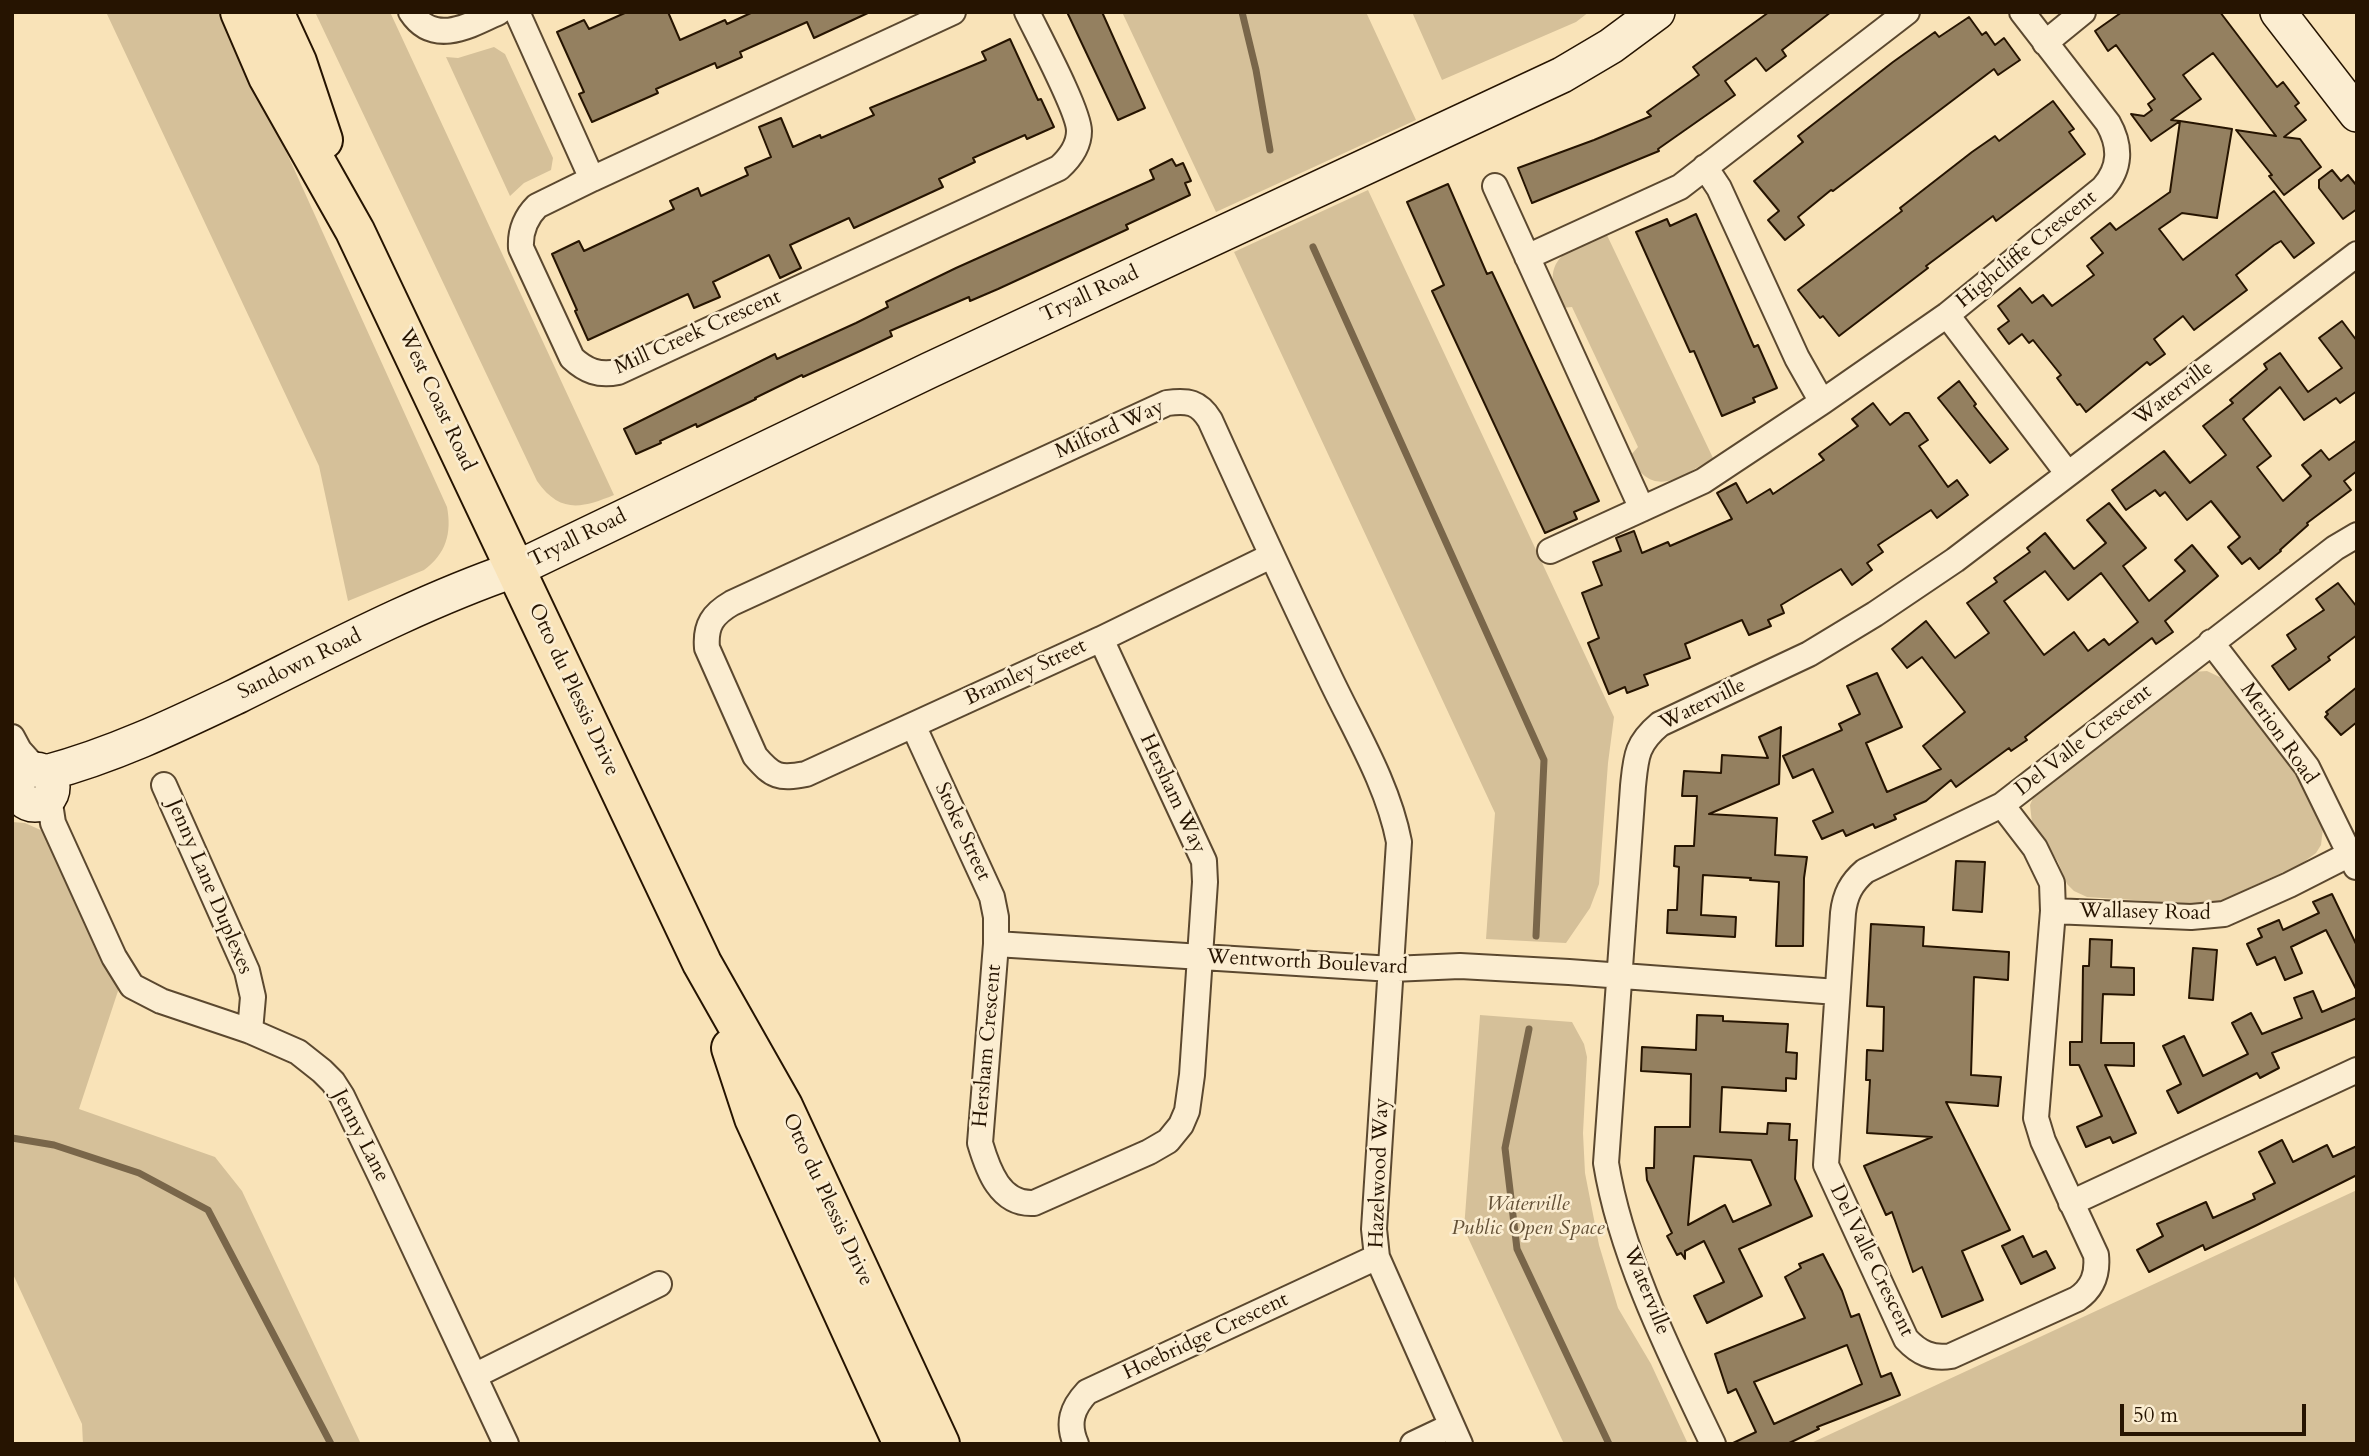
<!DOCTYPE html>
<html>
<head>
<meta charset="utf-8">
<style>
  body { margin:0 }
  #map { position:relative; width:2369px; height:1456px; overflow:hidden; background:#f9e3b8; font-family:Cardo,serif }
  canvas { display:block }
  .frame { position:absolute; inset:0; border:14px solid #261401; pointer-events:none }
  .scale { position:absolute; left:2120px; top:1404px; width:186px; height:32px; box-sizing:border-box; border:4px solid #261401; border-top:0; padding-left:9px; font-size:21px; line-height:24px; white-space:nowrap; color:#261401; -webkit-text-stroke:5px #fbedd1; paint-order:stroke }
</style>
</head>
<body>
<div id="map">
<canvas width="2369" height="1456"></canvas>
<div class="frame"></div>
<div class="scale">50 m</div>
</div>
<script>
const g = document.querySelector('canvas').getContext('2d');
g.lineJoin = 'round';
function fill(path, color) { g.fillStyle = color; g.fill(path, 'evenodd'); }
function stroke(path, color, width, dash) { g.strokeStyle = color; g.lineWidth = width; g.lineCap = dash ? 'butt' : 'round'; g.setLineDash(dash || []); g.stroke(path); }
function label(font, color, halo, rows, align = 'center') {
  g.font = font + ' Cardo,serif'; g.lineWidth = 5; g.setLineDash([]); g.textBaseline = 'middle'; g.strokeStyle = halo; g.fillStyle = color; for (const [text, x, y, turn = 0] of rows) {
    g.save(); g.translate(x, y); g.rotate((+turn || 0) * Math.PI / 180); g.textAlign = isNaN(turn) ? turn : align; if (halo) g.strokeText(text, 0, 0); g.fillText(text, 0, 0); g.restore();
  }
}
fill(new Path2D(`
  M106,12H223L447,507C452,533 446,554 424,570L348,601L319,466Z
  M315,12H390L614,495C582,508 560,514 537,481Z
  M1122,12H1366L1416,120L1216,212Z
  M1412,12H1589L1576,22L1442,80Z
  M494,47L505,54L553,158L551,170L524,183L510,196L446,57L458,58Z
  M1368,190L1614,717L1608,763L1599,884L1590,908L1566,943L1486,939L1495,813L1234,252Z
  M1605,231L1713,458C1681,477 1652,501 1630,456L1638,447L1572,307L1561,308C1538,258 1567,251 1605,231Z
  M2207,671L2228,681L2305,784L2323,828L2321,845L2316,853L2301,864L2212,905L2087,897L2074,891L2067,884L2058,862L2032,823L2030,805L2036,791L2192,672Z
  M12,822L25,823L45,832L119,988L79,1109L215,1157L242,1191L361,1444H83L82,1424L12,1272Z
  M1480,1015L1572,1022L1584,1044L1587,1057L1583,1133L1585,1173L1599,1245L1618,1308L1651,1364L1688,1444H1564L1464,1229Z
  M2357,1190V1444H1809Z`), '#d5c099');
stroke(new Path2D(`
  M1242,12L1256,70L1270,150
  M1313,247L1544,760L1536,936
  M1529,1029L1505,1148L1517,1249L1609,1444
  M12,1138L54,1145L139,1173L208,1210L331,1444`), '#79664a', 7);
const building = new Path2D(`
  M627,12H668L680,40L725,20L727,24L753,12H870L814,38L807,22L740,52L742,57L717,68L715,63L656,89L658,93L592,122L579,94L584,92L557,32L584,20L589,29Z
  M1067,12H1102L1145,108L1118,120Z
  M1769,12H1831L1782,50L1786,56L1766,71L1756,58L1725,81L1735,95L1658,149L1659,151L1532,203L1518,168L1594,140L1651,116L1647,112L1699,75L1693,67Z
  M2122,12H2220L2277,87L2283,82L2299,103L2295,106L2306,120L2284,137L2300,139L2321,167L2284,195L2269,176L2272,175L2236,130L2276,136L2213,53L2183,75L2201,99L2171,120L2180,121L2151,141L2131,114L2144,116L2152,110L2148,104L2155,99L2116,45L2108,51L2095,31Z
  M1969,17L1982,35L1986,32L1995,45L2004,38L2020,60L1998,75L1994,69L1833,191L1831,190L1798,217L1804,225L1785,240L1768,220L1779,211L1754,181L1803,142L1798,136L1893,62L1935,32L1939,37Z
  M1010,39L1038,100L1041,99L1054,127L1027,139L1025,135L973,158L975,162L939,179L943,187L854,228L849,218L790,245L801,268L780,278L769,255L713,282L720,297L694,308L688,294L588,340L575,311L577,310L552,254L579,241L584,251L674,209L670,201L698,188L701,196L748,175L745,168L771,157L759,127L781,118L793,147L820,135L821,138L874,115L870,108L986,60L982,52Z
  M2053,101L2074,129L2069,132L2085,154L1996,221L1993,216L1926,266L1928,268L1839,336L1823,316L1820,318L1798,290L1902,211L1900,208L1972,152L1995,136L1999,141Z
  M2180,121L2232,129L2217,218L2182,213L2159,229L2183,260L2274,191L2314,243L2294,258L2281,241L2274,245L2236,275L2247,290L2194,330L2183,316L2154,339L2165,354L2150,365L2147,362L2086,412L2080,404L2077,405L2057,378L2061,375L2033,340L2029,343L2022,334L2009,344L1998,329L2009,321L1998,306L2020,288L2032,303L2043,295L2052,306L2094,275L2087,266L2103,253L2091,238L2110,223L2116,230L2170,192Z
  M1172,159L1176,166L1183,163L1191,181L1185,183L1190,195L1126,225L1128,229L998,289L970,301L969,297L890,331L892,336L860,351L803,377L802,375L755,398L756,399L697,427L696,424L660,441L661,443L636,454L624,429L775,354L777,359L856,323L888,307L886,302L956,268L1154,179L1150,170Z
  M2332,170L2341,181L2348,175L2357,186V209L2343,219L2319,188V180Z
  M1448,184L1487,274L1492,272L1599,501L1574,512L1577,519L1545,533L1432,291L1444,285L1407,202Z
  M1696,214L1754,347L1758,345L1777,388L1753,398L1755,402L1722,416L1694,351L1690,352L1636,232L1667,219L1670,226Z
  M2342,321L2357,341V391L2340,403L2336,398L2304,420L2280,387L2243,419L2271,456L2257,467L2283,501L2311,476L2302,465L2321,450L2329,460L2357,440V471L2344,481L2351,490L2307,523L2308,525L2280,550L2281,551L2259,569L2250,558L2242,564L2228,547L2240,537L2211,501L2187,520L2165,492L2160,496L2155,490L2126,510L2112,490L2164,451L2190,483L2226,455L2203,426L2233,403L2230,400L2267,369L2264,364L2280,353L2308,392L2342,368L2319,338Z
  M1959,381L1976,404L1974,406L2008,449L1990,463L1938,398Z
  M1873,403L1890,425L1905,413H1909L1928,440L1919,446L1948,487L1957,480L1968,495L1937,518L1931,510L1878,545L1883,552L1867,563L1872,570L1852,585L1841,569L1781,605L1784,613L1768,620L1771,626L1749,635L1742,620L1685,644L1690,658L1644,675L1648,685L1627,693L1625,687L1609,694L1588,643L1599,638L1582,593L1602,585L1593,562L1621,551L1616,538L1634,531L1642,553L1668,542L1670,546L1732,519L1717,493L1736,483L1747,503L1770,489L1773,494L1824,460L1819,454L1858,426L1852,419Z
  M2109,503L2146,548L2123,566L2149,601L2185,571L2175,560L2192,545L2218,576L2165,621L2173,632L2156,644L2152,638L2025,737L2027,740L2011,751L2009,748L1956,787L1951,780L1926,801L1894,815L1896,819L1875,828L1873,824L1846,836L1843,830L1822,839L1813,821L1833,812L1813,769L1793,778L1783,756L1842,730L1839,724L1860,714L1847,686L1877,673L1902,727L1866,743L1887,792L1941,769L1923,746L1965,712L1922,657L1907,668L1892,649L1926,621L1955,658L1989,633L1967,603L1997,582L1994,578L2030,552L2027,548L2045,533L2074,569L2106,543L2087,520ZM2045,571L2068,600L2101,573L2138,622L2109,645L2104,639L2088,651L2074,632L2044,655L2004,601Z
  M2338,583L2357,607V635L2328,657L2330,660L2289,690L2272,666L2296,649L2287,635L2324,610L2316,599Z
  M2357,687V722L2341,735L2325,717L2328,714L2326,712Z
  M1781,727L1779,784L1709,814L1777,818L1775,855L1807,857L1804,878L1803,946H1776L1779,882L1750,880L1751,878L1703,875L1701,915L1736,917L1735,937L1667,933L1668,910H1677L1679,867L1674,866L1675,846H1694L1697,796H1682L1684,771L1721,773L1722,755L1768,758L1759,737Z
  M1956,861L1985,862L1982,912L1953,910Z
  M2332,894L2357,946V991L2326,930L2291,947L2302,973L2285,980L2275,957L2257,965L2247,944L2262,937L2258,929L2279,920L2283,930L2319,913L2313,902Z
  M1871,924L1924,927L1923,946L2009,952L2008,980L1974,977L1971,1075L2001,1077L1998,1106L1946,1102L2010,1230L1962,1251L1983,1300L1942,1317L1922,1267L1913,1272L1892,1212L1886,1215L1864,1166L1932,1137L1867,1133L1870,1080H1866L1867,1050L1883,1051L1884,1007L1867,1006Z
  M2090,939L2112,940L2111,967L2134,968V995L2103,994L2101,1043H2134V1066L2105,1065L2136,1133L2113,1143L2110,1137L2086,1147L2077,1127L2102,1116L2079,1065H2070V1042H2082L2083,966H2089Z
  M2193,948L2217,950L2213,1000L2189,998Z
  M2313,991L2322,1012L2357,997V1018L2272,1053L2279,1068L2260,1078L2257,1073L2178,1113L2167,1091L2181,1084L2163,1046L2184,1036L2203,1076L2248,1054L2232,1023L2251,1013L2262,1034L2302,1018L2294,998Z
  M1697,1015L1723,1016V1021L1788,1024L1786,1052L1797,1053L1796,1079L1786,1078V1091L1722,1087L1720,1132L1767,1134L1768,1123L1790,1124L1789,1140H1797L1795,1179L1812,1216L1739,1249L1762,1296L1707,1323L1694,1296L1724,1282L1704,1241L1685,1251V1259L1681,1253L1677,1255L1667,1236L1672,1233L1647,1180L1646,1168H1654L1655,1127H1690L1691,1074L1641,1071L1642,1047L1696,1050ZM1694,1156L1751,1160L1771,1205L1733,1222L1725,1205L1688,1225Z
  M2282,1140L2293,1162L2327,1145L2333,1157L2357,1146V1175L2255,1226L2205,1250L2203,1245L2149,1272L2137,1250L2163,1236L2157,1224L2206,1202L2213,1218L2255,1199L2253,1194L2275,1183L2259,1152Z
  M2023,1236L2033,1257L2046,1251L2055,1268L2021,1284L2002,1246Z
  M1823,1254L1842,1291L1851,1317L1859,1314L1881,1377L1891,1373L1900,1395L1817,1427L1819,1429L1787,1444H1731L1756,1432L1736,1389L1728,1393L1715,1354L1805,1318L1785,1277L1801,1268L1799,1264ZM1847,1345L1862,1384L1774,1424L1754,1382Z`);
fill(building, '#948060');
stroke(building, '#261401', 2);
const street = new Path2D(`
  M411,12C434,47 471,25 499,12
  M517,12L592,179
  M953,12L592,179L537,206C525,218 520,231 521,248L572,358C586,371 599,376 618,372L1059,168C1070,158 1079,146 1079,131C1079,111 1038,35 1027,12
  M2045,43L2083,12
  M1705,167L1719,188L1797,358L1822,402
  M1495,186L1642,509
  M1527,257L1680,187L1907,12
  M1947,315L2068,474
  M1550,551L1703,481L1822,402L1947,315L2103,188C2121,168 2121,146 2108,123L2022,12
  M1271,556L1101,639L806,774C779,779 773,777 755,756L707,648C705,625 713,614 732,603L1167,403C1188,400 1199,402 1210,420C1249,506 1288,591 1329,676C1354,729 1388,784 1399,842L1374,1229L1377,1257L1460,1444
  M2211,642L2307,767L2356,867
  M913,725L992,897L996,917V944L980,1143C988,1170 1000,1205 1034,1203L1149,1152L1168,1141L1181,1125L1187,1111L1192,1075L1205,882L1204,861L1101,639
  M12,737L19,750L37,770
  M164,785L247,971L253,997L250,1031
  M49,797L53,823L114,957L132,986L161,1001L250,1031L298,1052L322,1071L333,1082L342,1096L380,1175L506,1444
  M2002,805L2035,848L2052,883L2053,911L2036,1118L2043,1141L2096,1255C2098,1274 2093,1288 2077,1299L1951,1356C1932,1359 1919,1353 1906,1339L1826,1165L1843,913C1845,895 1851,883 1865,871L2002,805L2335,548L2357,535
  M2053,911L2191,917L2224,914L2289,885L2350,854
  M996,944L1392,969L1460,966L1569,972L1837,992
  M2071,1203L2357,1070
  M474,1376L659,1284
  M1076,1444C1067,1423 1072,1408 1087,1392L1377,1257
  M1413,1444L1451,1426
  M1713,1444C1672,1358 1621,1257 1606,1163L1633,786C1636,757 1636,744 1660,724L1809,654L1875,614L1955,560L2357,254`);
const secondary = new Path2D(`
  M2278,12L2357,114
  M18 787a17 17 0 1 1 34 0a17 17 0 1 1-34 0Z
  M46,773C114,755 176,725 239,695C330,650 420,602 516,569L930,370L1562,75L1611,46L1657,12`);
const primary = new Path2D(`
  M240,12L268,77L355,231L702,963L783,1106L940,1444
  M274,12L297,62L323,140
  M731,1048L754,1118L903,1444`);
stroke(street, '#5b482f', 28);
stroke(secondary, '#261401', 38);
stroke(primary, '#261401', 42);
stroke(street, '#fbedd1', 24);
stroke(secondary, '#fbedd1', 35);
stroke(primary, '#f9e3b8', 38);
label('21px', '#261401', '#fbedd1', [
  ["Highcliffe Crescent",2027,250,-39],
  ["Tryall Road",1090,295,-25],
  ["Mill Creek Crescent",698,333,-24],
  ["Waterville",2174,394,-37],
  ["West Coast Road",436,400,65],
  ["Milford Way",1110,430,-24],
  ["Tryall Road",578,539,-26],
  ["Sandown Road",300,665,-26],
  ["Bramley Street",1026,673,-25],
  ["Otto du Plessis Drive",573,690,65],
  ["Waterville",1703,705,-26],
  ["Merion Road",2278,734,55],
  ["Del Valle Crescent",2084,741,-38],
  ["Hersham Way",1172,794,65],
  ["Stoke Street",962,832,65],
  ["Jenny Lane Duplexes",209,887,67],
  ["Wallasey Road",2145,913,1],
  ["Wentworth Boulevard",1307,963,3],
  ["Hersham Crescent",988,1046,-85],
  ["Jenny Lane",360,1136,63],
  ["Hazelwood Way",1380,1173,-88],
  ["Otto du Plessis Drive",827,1200,65],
  ["Del Valle Crescent",1871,1261,64],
  ["Waterville",1646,1291,68],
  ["Hoebridge Crescent",1206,1337,-25]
]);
label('italic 21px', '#635036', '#fbedd1', [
  ["Waterville",1528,1205],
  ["Public Open Space",1528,1229]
]);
</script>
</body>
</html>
